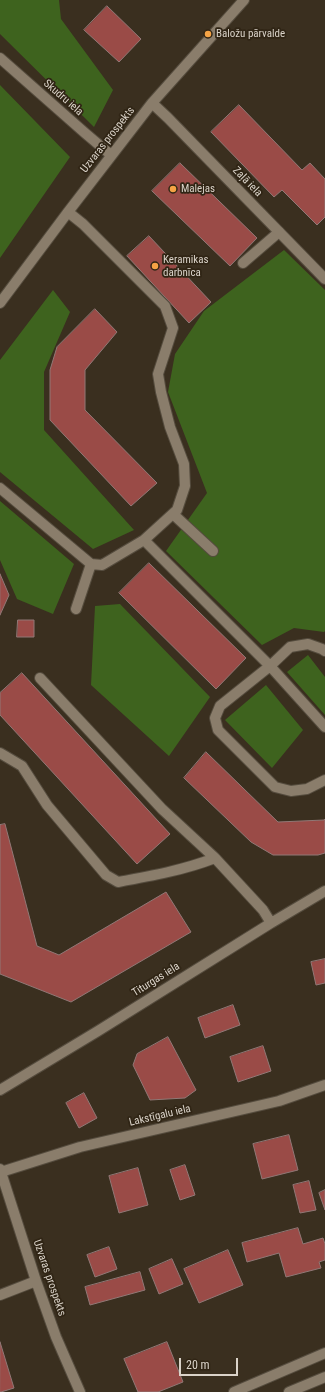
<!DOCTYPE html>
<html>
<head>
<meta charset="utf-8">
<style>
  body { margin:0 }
  #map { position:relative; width:325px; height:1392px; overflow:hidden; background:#3a2f1f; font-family:"Roboto Condensed",sans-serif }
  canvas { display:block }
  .scale { position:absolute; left:179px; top:1358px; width:59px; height:18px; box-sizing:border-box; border:2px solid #dad3c9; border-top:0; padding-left:5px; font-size:12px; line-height:14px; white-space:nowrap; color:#dad3c9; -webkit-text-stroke:3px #302515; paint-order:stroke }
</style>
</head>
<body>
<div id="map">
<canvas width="325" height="1392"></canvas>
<div class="scale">20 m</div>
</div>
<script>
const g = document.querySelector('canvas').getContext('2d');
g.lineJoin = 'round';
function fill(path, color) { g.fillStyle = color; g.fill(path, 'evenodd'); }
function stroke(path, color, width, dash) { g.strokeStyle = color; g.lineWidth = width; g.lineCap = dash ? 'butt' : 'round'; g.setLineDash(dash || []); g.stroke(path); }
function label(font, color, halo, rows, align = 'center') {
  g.font = font + ' "Roboto Condensed",sans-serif'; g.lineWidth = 3.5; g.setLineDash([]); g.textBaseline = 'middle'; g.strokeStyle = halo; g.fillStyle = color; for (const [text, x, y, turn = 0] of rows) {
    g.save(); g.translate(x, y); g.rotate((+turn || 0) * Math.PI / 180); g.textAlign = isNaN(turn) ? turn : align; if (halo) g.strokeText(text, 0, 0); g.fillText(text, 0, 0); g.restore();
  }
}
fill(new Path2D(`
  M0,0H59L61,19L113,90L94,127L0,34Z
  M0,85L70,157L0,258Z
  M284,250L325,290V631L324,632L294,628L262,645L166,551L207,493L168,392L175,354L204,311Z
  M53,290L70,312L44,372V430L134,530L93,549L0,472V360Z
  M0,501L74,564L53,614L17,599L0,560Z
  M120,604L210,697L169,756L91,685L95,606Z
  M308,655L325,677V715L287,672Z
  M266,685L303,730L272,768L225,720Z`), '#3e631e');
const building = new Path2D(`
  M107,6L141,39L119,62L84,30Z
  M239,105L302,170L310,163L325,179V217L317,225L282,190L274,197L211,132Z
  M180,163L257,238L230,266L152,191Z
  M149,236L211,302L189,323L127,256Z
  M95,309L117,332L85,370V410L157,483L131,506L50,420V370L57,347Z
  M149,563L246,658L216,689L119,593Z
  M0,574L9,595L0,615Z
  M18,620H34V637H17Z
  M22,673L170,834L137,864L0,715V693Z
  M206,752L278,822L324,820L325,819V853L318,855H273L251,842L184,778Z
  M5,824L37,946L59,955L166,892L191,932L71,1002L0,974V825Z
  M325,959V983L316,985L311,962Z
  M233,1005L240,1025L205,1038L198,1018Z
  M168,1037L196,1090L185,1098L150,1100L133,1065L137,1054Z
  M263,1046L271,1071L238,1082L230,1057Z
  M84,1093L97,1118L79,1128L66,1103Z
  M289,1135L298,1170L262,1179L253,1144Z
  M185,1165L195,1195L180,1200L170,1170Z
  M138,1168L148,1205L119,1213L109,1176Z
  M309,1181L316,1210L300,1213L293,1185Z
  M325,1190V1210L319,1193Z
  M298,1228L303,1244L323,1238L325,1244V1260L319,1262L321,1268L286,1277L279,1253L247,1262L242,1243Z
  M109,1247L117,1269L95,1277L87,1255Z
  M228,1250L243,1285L199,1303L184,1269Z
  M172,1259L183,1284L159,1294L149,1269Z
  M140,1272L145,1290L90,1305L85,1287Z
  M0,1342L14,1388L1,1392H0Z
  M167,1342L183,1382L158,1392H138L124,1359Z`);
fill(building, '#9a4b47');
stroke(building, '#917876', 1);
const lane = new Path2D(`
  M243,263L279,232`);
const street = new Path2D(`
  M0,58L85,133L111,155
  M152,103L168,118L325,279
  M68,212L83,224L165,306L173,328L158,374L161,392L170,427L184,464L185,486L177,510L144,540L270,666L325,727
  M0,303L68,212L152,103L244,0
  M0,488L91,564L102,565L144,540
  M173,514L213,551
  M76,609L91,564
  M325,651L322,649L308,644L290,647L270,666L220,706L215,718L218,730L275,787L291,791L307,789L325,780
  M40,678L162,809L215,858L263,910L271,923
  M0,753L22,766L47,805L106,875L118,882C151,876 184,870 215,858
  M0,1090L98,1031L271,923L325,891
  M0,1169L36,1281L56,1337L80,1392
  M1,1172L80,1147L279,1101L325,1085
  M0,1295L36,1281
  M234,1392L325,1353
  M289,1392L325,1377`);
stroke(lane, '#554c3e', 12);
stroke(street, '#554c3e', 12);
stroke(lane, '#8a7d6b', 10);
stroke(street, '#8a7d6b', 10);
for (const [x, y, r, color] of [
  [208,34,4,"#f5a345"],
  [173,189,4,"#f5a345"],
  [155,266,4,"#f5a345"]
]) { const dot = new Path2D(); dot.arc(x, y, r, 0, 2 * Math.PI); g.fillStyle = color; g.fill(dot); stroke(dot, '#302515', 1.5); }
label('11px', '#dad3c9', '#302515', [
  ["Baložu pārvalde",216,34],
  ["Malejas",181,189],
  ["Keramikas",163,260],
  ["darbnīca",163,273]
], 'left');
label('11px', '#dad3c9', '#302515', [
  ["Skudru iela",63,98,41],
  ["Uzvaras prospekts",108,140,-52],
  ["Zaļā iela",247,182,46],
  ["Titurgas iela",156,980,-32],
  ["Lakstīgalu iela",160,1116,-13],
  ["Uzvaras prospekts",49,1278,71]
]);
</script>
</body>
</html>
